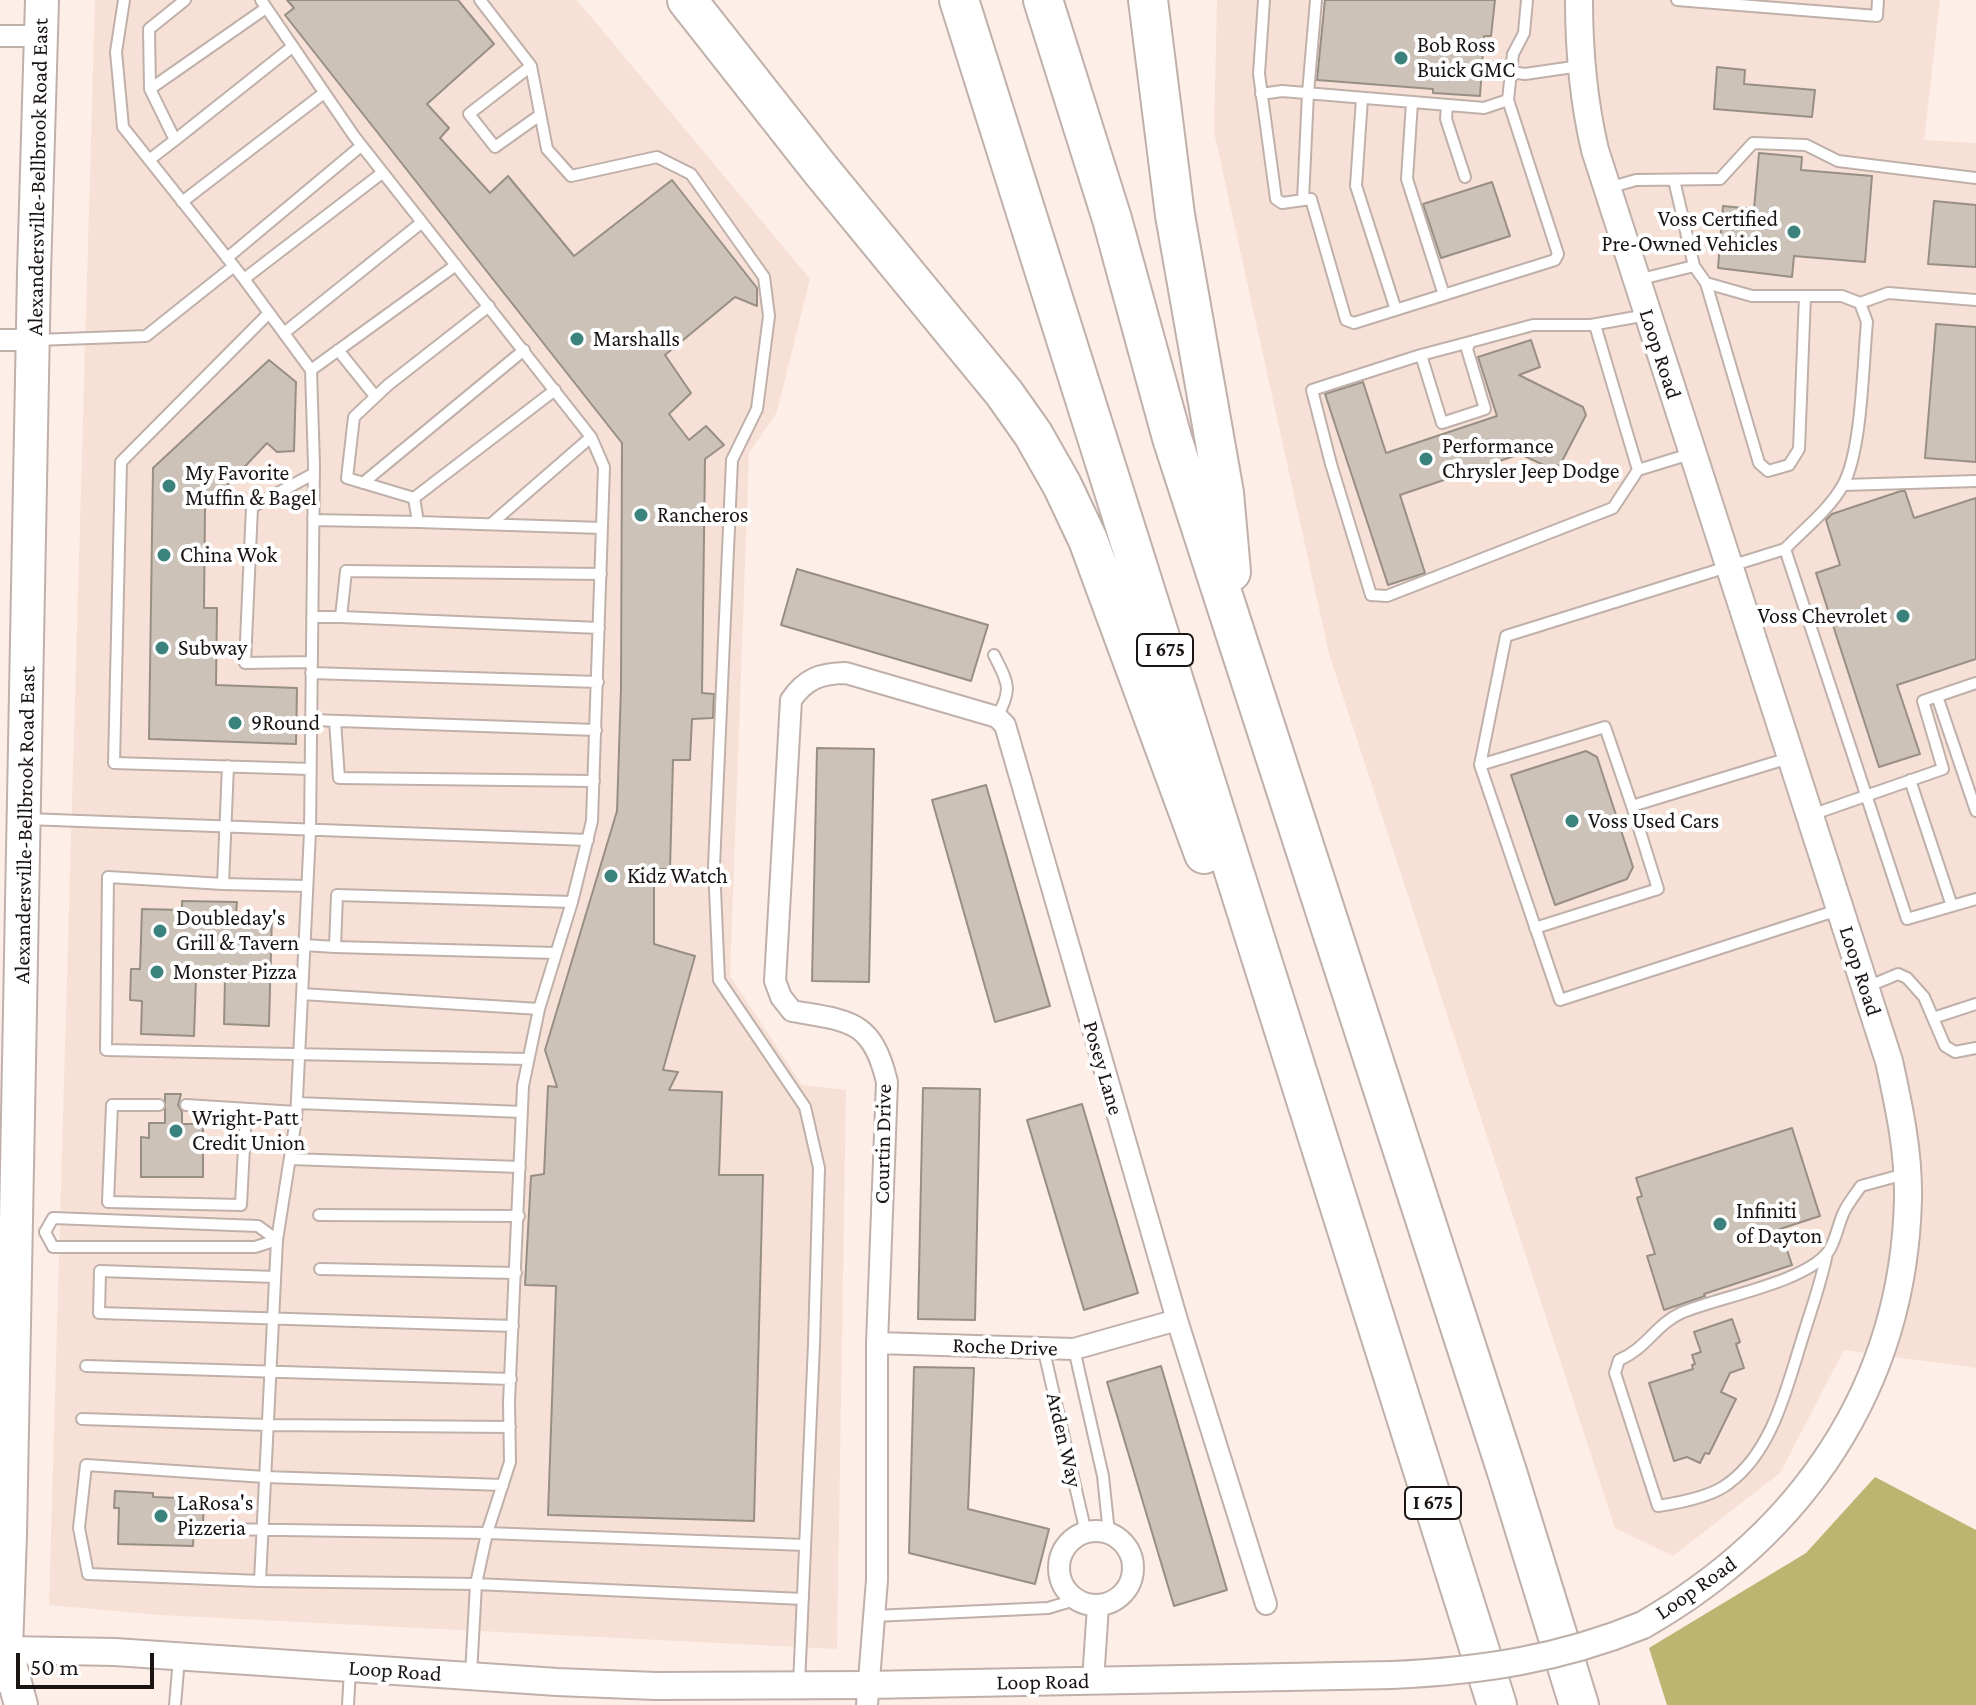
<!DOCTYPE html>
<html>
<head>
<meta charset="utf-8">
<style>
  body { margin:0 }
  #map { position:relative; width:1976px; height:1705px; overflow:hidden; background:#fdeee7; font-family:"Crimson Pro",serif }
  canvas { display:block }
  .scale { position:absolute; left:16px; top:1653px; width:138px; height:36px; box-sizing:border-box; border:4px solid #1a1513; border-top:0; padding-left:10px; font-size:24px; line-height:28px; white-space:nowrap; color:#1a1513; -webkit-text-stroke:6px #fff; paint-order:stroke }
</style>
</head>
<body>
<div id="map">
<canvas width="1976" height="1705"></canvas>
<div class="scale">50 m</div>
</div>
<script>
const g = document.querySelector('canvas').getContext('2d');
g.lineJoin = 'round';
function fill(path, color) { g.fillStyle = color; g.fill(path, 'evenodd'); }
function stroke(path, color, width, dash) { g.strokeStyle = color; g.lineWidth = width; g.lineCap = dash ? 'butt' : 'round'; g.setLineDash(dash || []); g.stroke(path); }
function label(font, color, halo, rows, align = 'center') {
  g.font = font + ' "Crimson Pro",serif'; g.lineWidth = 8; g.setLineDash([]); g.textBaseline = 'middle'; g.strokeStyle = halo; g.fillStyle = color; for (const [text, x, y, turn = 0] of rows) {
    g.save(); g.translate(x, y); g.rotate((+turn || 0) * Math.PI / 180); g.textAlign = isNaN(turn) ? turn : align; if (halo) g.strokeText(text, 0, 0); g.fillText(text, 0, 0); g.restore();
  }
}
fill(new Path2D(`
  M95,0H577L810,279L777,412L749,453L730,976L802,1085L846,1090L837,1649L160,1615L49,1605Z
  M1217,0H1940L1924,140L1976,143V1368L1844,1350L1780,1473L1673,1556L1615,1528L1329,654L1214,132Z`), '#f7e1d7');
fill(new Path2D(`
  M1875,1477L1976,1530V1705H1667L1649,1648L1806,1553Z`), '#bcb471');
const building = new Path2D(`
  M287,0H458L494,44L427,104L449,128L440,138L490,193L508,176L574,256L672,180L757,288V306L735,297L665,355L691,393L669,414L689,440L706,426L724,445L705,459L702,693L714,694L713,718L692,719L690,760H673L670,869H654V944L695,956L663,1070L678,1072L669,1090L722,1092L719,1175H763L754,1521L548,1515L556,1286L525,1285L531,1176L544,1174L548,1086L557,1087L545,1050L617,811L621,688L622,443L285,15L294,8Z
  M1325,0H1495L1491,36H1484L1480,96L1433,93V89L1317,80Z
  M1717,67L1745,70L1744,84L1815,90L1812,117L1714,109Z
  M1759,153L1802,157L1801,170L1872,176L1865,262L1794,256L1792,277L1718,268L1723,206L1754,209Z
  M1492,182L1510,236L1441,258L1423,204Z
  M1934,201L1976,205V267L1928,264Z
  M1936,324L1976,327V462L1925,458Z
  M1531,340L1540,367L1519,375L1583,407L1586,415L1560,465L1550,468L1520,454L1400,495L1425,573L1388,585L1325,394L1363,382L1386,453L1497,416L1478,357Z
  M269,360L296,382L294,451L277,452L267,443L205,509L204,608H217L216,685L297,688L296,744L149,739L153,468Z
  M1901,491H1905L1914,518L1976,498V659L1897,685L1920,754L1879,767L1816,573L1840,565L1826,520L1832,514Z
  M797,569L988,625L971,681L781,625Z
  M817,748L874,749L869,982L812,981Z
  M1586,751L1597,757L1633,867L1627,879L1555,905L1511,775Z
  M986,785L1050,1006L995,1022L932,800Z
  M182,901L237,902L236,914L272,915L269,1026L224,1024L225,979L196,978L194,1036L141,1034L142,1001L130,1000L131,969H140L142,909L182,910Z
  M923,1088L980,1089L975,1320L918,1319Z
  M165,1094H181L178,1105L182,1112V1124H203V1177H141V1137L149,1138V1123H165Z
  M1082,1104L1138,1293L1084,1310L1027,1120Z
  M1792,1128L1820,1216L1780,1229L1792,1265L1704,1294L1705,1296L1664,1310L1647,1256L1655,1254L1637,1198L1642,1196L1636,1178Z
  M1732,1319L1740,1342L1736,1344L1744,1368L1730,1373L1721,1392L1736,1399L1709,1454L1705,1453L1700,1463L1687,1457L1674,1461L1649,1383L1693,1369L1692,1365L1695,1364L1692,1355L1701,1352L1694,1332Z
  M1161,1366L1227,1590L1174,1606L1107,1382Z
  M914,1367L974,1368L968,1509L1049,1529L1035,1584L909,1553Z
  M115,1491L153,1493V1497L204,1499L203,1524H194L193,1546L118,1544L119,1508H114Z`);
fill(building, '#ccc2b7');
stroke(building, '#988f84', 2);
const service = new Path2D(`
  M124,0L116,52L123,127L244,279L311,370L314,465L310,832L296,1119L277,1240L260,1581L476,1584L803,1599
  M261,0L354,136L591,437L604,467L592,821L572,902L539,1009L523,1086L509,1402L510,1462L487,1533L476,1584L471,1674
  M480,0L531,66L547,149L571,176L657,157L691,174L764,277L769,316L757,409L732,460L714,866L719,980L805,1107L819,1168L814,1344L799,1685
  M1264,0L1259,74L1276,199L1282,203L1311,199L1346,320L1354,323L1555,260L1558,254L1508,100L1513,54L1524,33L1527,0
  M1677,0L1877,16L1878,0
  M531,66L469,114L495,147L540,115
  M1511,72L1525,74L1580,66
  M150,89L266,8
  M1261,94L1282,91L1484,108L1508,100
  M1362,98L1356,186L1396,310
  M1412,102L1407,179L1444,295
  M1447,105L1446,119L1465,177
  M175,140L292,47
  M149,160L175,140L150,89L149,29L185,0
  M1674,180L1694,266
  M1608,188L1636,180L1720,179L1753,143L1806,145L1838,161L1976,178
  M1303,200L1308,93L1316,0
  M182,202L324,93
  M227,258L361,146
  M244,279L382,173
  M1637,280L1694,266L1706,283L1752,296H1842L1860,303L1867,322C1863,363 1862,451 1843,485C1829,510 1804,529 1785,549
  M1706,283L1759,463L1768,471L1789,465L1799,449L1805,296
  M1860,303L1888,293L1976,300
  M489,306L388,385L354,417L347,478L414,498L418,522L602,528
  M269,313L121,462L114,763L310,769
  M1595,325L1638,470L1690,454
  M284,333L421,223
  M36,340L146,336L234,266
  M1470,342L1421,355L1442,423L1485,409L1467,349L1470,342L1533,325H1591L1647,315
  M338,350L375,396
  M1421,355L1312,390L1331,464L1371,595L1387,596L1613,508L1638,470
  M311,370L456,265
  M363,483L524,350
  M1843,485L1976,481
  M414,498L555,390
  M313,520L418,522
  M491,524L591,437
  M312,617H341L346,571L601,574
  M341,617L599,628
  M994,655C1008,683 1013,688 997,717
  M311,662L245,663L252,507L313,474
  M311,673L598,682
  M1937,696L1976,811
  M311,720L596,730
  M335,721L339,778L594,781
  M1480,765L1605,727L1632,806
  M228,766L223,884L307,886
  M1910,780L1952,906
  M1811,815L1943,769L1923,701L1976,683
  M27,819L588,840
  M223,884L108,877L106,1050L528,1059
  M1838,910L1560,1000L1480,765L1506,636L1785,549L1907,919L1976,899
  M1535,928L1658,889L1632,806L1789,758
  M304,945L335,947L337,895L572,902
  M335,947L556,953
  M1867,987L1898,974L1907,978L1924,997L1945,1046L1955,1052L1976,1048
  M302,994L539,1009
  M1933,1018L1976,1004
  M297,1103L522,1112
  M159,1105H112L108,1202L241,1205L246,1109
  M186,1105L296,1112
  M290,1159L520,1167
  M319,1215L519,1216
  M45,1232L53,1218L258,1226L277,1240
  M45,1232L53,1247H255L277,1240
  M1827,1253C1822,1279 1813,1304 1805,1330C1788,1381 1775,1449 1729,1483C1713,1496 1678,1503 1658,1506L1615,1373L1619,1360C1646,1349 1656,1324 1681,1313C1718,1297 1804,1283 1828,1252C1836,1241 1838,1224 1844,1212C1848,1203 1855,1195 1861,1186L1905,1174
  M320,1269L516,1273
  M275,1277L100,1271L99,1313L513,1326
  M1043,1347L1086,1533
  M1074,1349L1103,1476L1109,1533
  M86,1366L511,1379
  M82,1419L268,1425L510,1427
  M215,1529L487,1533L805,1545
  M260,1581L88,1574L79,1528L86,1465L265,1477L503,1485
  M874,1616L1048,1608L1075,1600
  M175,1705L179,1658
  M348,1705L350,1670`);
const minor = new Path2D(`
  M0,36H41
  M0,340H34
  M877,1343L1074,1349L1177,1320
  M1059 1568a37 37 0 1 1 74 0a37 37 0 1 1-74 0Z
  M1093,1681L1098,1606
  M867,1705L877,1580V1343L887,1082C872,1019 849,1021 792,1011L781,997L775,981L791,700C805,679 821,673 846,673L997,717L1005,725L1177,1320L1266,1604`);
const tertiary = new Path2D(`
  M1579,0C1579,52 1583,99 1595,150L1889,1061C1899,1107 1909,1152 1908,1200C1903,1387 1803,1533 1643,1625
  M6,1650L115,1652L557,1682L655,1686L867,1685L1392,1675`);
const primary = new Path2D(`
  M6,1650L21,1705
  M0,1676L6,1650L10,1534L34,273L42,0`);
const motorway = new Path2D(`
  M687,0L820,169L1004,393L1033,434L1062,485L1088,540L1204,854
  M959,0L1497,1705
  M1043,0L1112,219L1172,438L1508,1475L1579,1705
  M1148,0L1175,215L1224,493L1231,572`);
stroke(service, '#bfb0aa', 14);
stroke(minor, '#bfb0aa', 24);
stroke(tertiary, '#bfb0aa', 30);
stroke(primary, '#bfb0aa', 36);
stroke(motorway, '#bfb0aa', 42);
stroke(service, '#fff', 10);
stroke(minor, '#fff', 20);
stroke(tertiary, '#fff', 26);
stroke(primary, '#fff', 32);
stroke(motorway, '#fff', 38);
const tertiaryBridge = new Path2D(`
  M1392,1675C1481,1671 1560,1659 1643,1625`);
stroke(tertiaryBridge, '#bfb0aa', 30, []);
stroke(tertiaryBridge, '#fff', 26);
for (const [x, y, r, color] of [
  [1401,58,8,"#3b827d"],
  [1794,232,8,"#3b827d"],
  [577,339,8,"#3b827d"],
  [1426,459,8,"#3b827d"],
  [169,486,8,"#3b827d"],
  [641,515,8,"#3b827d"],
  [164,555,8,"#3b827d"],
  [1903,616,8,"#3b827d"],
  [162,648,8,"#3b827d"],
  [235,723,8,"#3b827d"],
  [1572,821,8,"#3b827d"],
  [611,876,8,"#3b827d"],
  [160,931,8,"#3b827d"],
  [157,972,8,"#3b827d"],
  [176,1131,8,"#3b827d"],
  [1720,1224,8,"#3b827d"],
  [161,1516,8,"#3b827d"]
]) { const dot = new Path2D(); dot.arc(x, y, r, 0, 2 * Math.PI); g.fillStyle = color; g.fill(dot); stroke(dot, '#fff', 3); }
for (const [x, y, w] of [
  [1165,650,56],
  [1433,1503,56]
]) { const box = new Path2D(); box.roundRect(x - w / 2, y - 16, w, 32, 6); g.fillStyle = '#fff'; g.fill(box); stroke(box, '#1a1513', 2); }
label('bold 20px', '#1a1513', null, [
  ["I 675",1165,650],
  ["I 675",1433,1503]
]);
label('22px', '#1a1513', '#fff', [
  ["Bob Ross",1417,45],
  ["Buick GMC",1417,70],
  ["Voss Certified",1778,219,"right"],
  ["Pre-Owned Vehicles",1778,244,"right"],
  ["Marshalls",593,339],
  ["Performance",1442,446],
  ["Chrysler Jeep Dodge",1442,471],
  ["My Favorite",185,473],
  ["Muffin & Bagel",185,498],
  ["Rancheros",657,515],
  ["China Wok",180,555],
  ["Voss Chevrolet",1887,616,"right"],
  ["Subway",178,648],
  ["9Round",251,723],
  ["Voss Used Cars",1588,821],
  ["Kidz Watch",627,876],
  ["Doubleday's",176,918],
  ["Grill & Tavern",176,943],
  ["Monster Pizza",173,972],
  ["Wright-Patt",192,1118],
  ["Credit Union",192,1143],
  ["Infiniti",1736,1211],
  ["of Dayton",1736,1236],
  ["LaRosa's",177,1503],
  ["Pizzeria",177,1528]
], 'left');
label('22px', '#1a1513', '#fff', [
  ["Alexandersville-Bellbrook Road East",38,177,-89],
  ["Loop Road",1660,354,72],
  ["Alexandersville-Bellbrook Road East",25,825,-89],
  ["Loop Road",1860,971,72],
  ["Posey Lane",1103,1068,74],
  ["Courtin Drive",883,1144,-89],
  ["Roche Drive",1005,1347,2],
  ["Arden Way",1064,1440,77],
  ["Loop Road",1696,1588,-35],
  ["Loop Road",395,1671,4],
  ["Loop Road",1043,1682,-1]
]);
</script>
</body>
</html>
